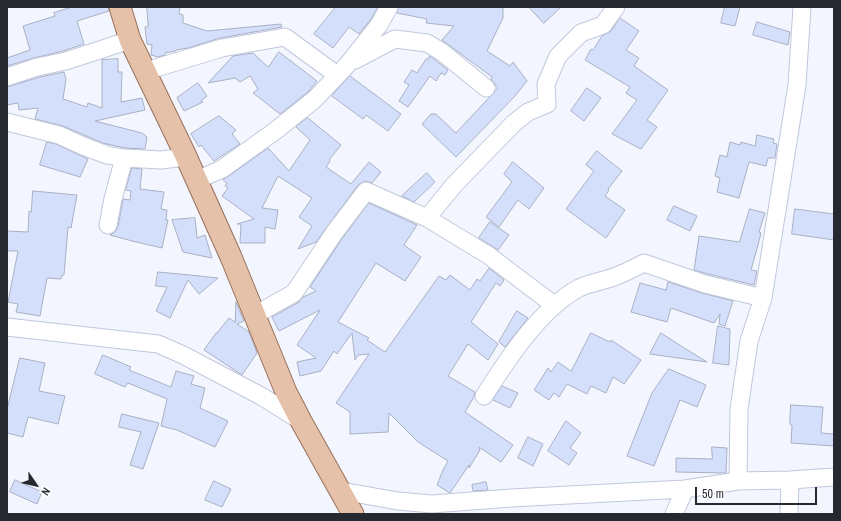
<!DOCTYPE html>
<html>
<head>
<meta charset="utf-8">
<style>
  body { margin:0 }
  #map { position:relative; width:841px; height:521px; overflow:hidden; background:#f3f6fe; font-family:"Archivo Narrow",sans-serif }
  canvas { display:block }
  .frame { position:absolute; inset:0; border:8px solid #262930; pointer-events:none }
  .north { position:absolute; left:16px; top:465px; width:40px; height:40px; -webkit-text-stroke:3px #fff; paint-order:stroke; rotate:124deg; font-size:11px; font-weight:700; line-height:16px; text-align:center; color:#262930 }
  .north::after { content:''; display:block; margin:auto; width:14px; height:18px; background:#262930; clip-path:polygon(50% 0,100% 100%,50% 72%,0 100%) }
  .scale { position:absolute; left:695px; top:487px; width:122px; height:18px; box-sizing:border-box; border:2px solid #262930; border-top:0; padding-left:5px; font-size:12px; line-height:14px; white-space:nowrap; color:#262930; -webkit-text-stroke:3px #fff; paint-order:stroke }
</style>
</head>
<body>
<div id="map">
<canvas width="841" height="521"></canvas>
<div class="frame"></div>
<div class="north">N</div>
<div class="scale">50 m</div>
</div>
<script>
const g = document.querySelector('canvas').getContext('2d');
g.lineJoin = 'round';
function fill(path, color) { g.fillStyle = color; g.fill(path, 'evenodd'); }
function stroke(path, color, width, dash) { g.strokeStyle = color; g.lineWidth = width; g.lineCap = dash ? 'butt' : 'round'; g.setLineDash(dash || []); g.stroke(path); }
const building = new Path2D(`
  M72,7H108L109,11L77,21L84,44L63,51L34,58L7,66V58L30,50L23,26L55,16L54,13Z
  M147,7H180L179,14L183,15V23L207,31L281,24L282,27L220,38L188,48L176,50V51L165,53V55L158,57L151,55L152,45L147,44L145,27L148,26Z
  M336,7H378L371,19L359,34L349,27L333,48L314,34Z
  M399,7H503V18L487,51L510,66L513,62L527,81L515,96L456,157L422,124L431,114H436L456,133L498,88L491,79L492,77L442,40L454,26L426,23L427,19L397,13Z
  M529,7H561L544,23Z
  M725,7H740L735,26L721,23Z
  M620,18L639,31L626,50L639,58L634,66L668,90L647,120L657,127L641,149L612,134L637,100L626,93L630,87L585,60L591,49L593,50L602,36L611,31Z
  M757,22L790,32L788,45L753,35Z
  M279,52L317,81L308,92L280,114L253,93L258,89L250,76L240,82L235,78L208,83L233,56L253,53L268,67Z
  M430,56L448,70L445,75L441,73L436,81L430,76L408,107L399,101L409,85L404,82L412,70L417,73L426,59H428Z
  M118,59V72H122L121,102L142,98L145,110L95,121L142,133L147,137L145,149L125,148L103,143L63,126L35,119L38,108L19,110L18,103L7,105V87L40,77L64,72L66,79L63,99L87,107L88,103L102,108V60Z
  M350,76L401,114L388,131L366,115L363,119L332,96Z
  M198,83L207,96L201,101L203,102L184,111L177,98Z
  M587,88L601,98L584,121L571,111Z
  M219,116L236,130L232,134L240,144L214,161L201,145L199,147L191,134Z
  M308,118L341,145L329,160L330,161L326,167L351,184L369,162L381,172L372,183L365,181L358,185L316,242L298,249L312,226L299,217L312,198L278,176L262,208L278,210L275,229L265,227V243H240L241,224H237L254,219L222,196L228,188L225,186L227,183L223,180L268,148L289,171L310,140L296,127Z
  M757,135L774,139L773,143L777,144L775,158H768L766,166L749,162L739,198L717,192L720,178L715,176L720,155L727,157L730,142L740,145L741,142L755,146Z
  M47,142L56,144L88,159L80,177L40,165Z
  M597,151L622,171L608,189L609,190L605,196L625,210L606,238L566,209L594,171L586,165Z
  M513,162L544,188L529,209L518,200L499,227L486,217L512,182L504,174Z
  M132,168L142,169L140,189L164,192L161,209L167,210L166,220H168L162,248L132,241L110,235L115,232L118,227L123,199L130,200L131,191L126,190Z
  M427,173L435,182L414,202L402,196Z
  M33,191L77,195L71,228L68,227L64,275H62L61,279L47,278L40,316L16,312L18,304L8,302L18,251H7V231L28,232L29,211L31,212Z
  M369,203L417,225L404,245L421,257L405,281L376,263L338,322L369,338L367,340L385,352L439,276L446,280L450,275L470,290L477,279L480,281L489,268L504,280L500,286L496,283L471,322L498,344L488,360L468,344L448,376L475,392L474,397L465,412L513,445L501,462L479,447L480,450L469,468V465L450,493L437,485L443,470L448,461L418,442L389,413L388,432L350,434V412L336,403L369,354L358,355L355,360L352,333L337,354L334,351L321,371L300,376L297,362L316,358L297,345L320,310L279,331L272,317L299,302L303,297L316,291L310,287L342,239Z
  M674,206L697,216L690,231L667,220Z
  M750,209L765,213L759,232L761,233L758,245L751,270L757,271L754,285L708,274L694,270L699,236L739,242Z
  M795,209L834,214V240L792,234Z
  M195,218L197,238L205,235L212,258L183,252L172,220Z
  M490,222L509,235L498,250L479,238Z
  M158,272L190,275L218,278L199,294L188,280L170,318L156,311L167,287L156,286Z
  M668,282L702,293L733,301L725,326L719,324L720,314L714,323L671,308L667,322L631,312L640,283L666,290Z
  M236,302L244,321L237,324L249,332L257,353L242,375L204,350L216,333H217L229,318L235,322Z
  M517,311L528,318L505,347L499,342Z
  M718,326L730,329L729,365L713,363Z
  M591,333L610,342L611,340L641,360L624,384L613,377L606,393L591,386L587,394L567,384L559,397L554,393L549,400L534,390L548,368L551,372L558,362L571,371Z
  M661,333L678,344L707,362L650,354Z
  M103,355L131,367L129,370L171,387L176,371L194,376L191,384L205,388L200,408L228,421L215,447L177,430L161,426L167,399L128,383L125,387L95,374Z
  M20,358L45,363L39,391L65,396L58,424L28,417L23,437L7,433V410Z
  M669,369L706,385L697,407L680,400L654,466L627,456L652,393Z
  M502,386L518,393L510,408L493,400Z
  M791,405L823,407L821,433L834,434V446L791,443L792,426L790,424Z
  M122,414L159,423L143,469L130,465L141,432L119,427Z
  M566,421L581,433L570,448L577,453L569,465L548,451Z
  M528,437L543,444L533,466L518,458Z
  M712,447L727,448L726,473L676,472V458L712,459Z
  M15,480L42,492L37,504L10,492Z
  M214,481L231,489L222,507L205,500Z
  M486,482L488,490L473,491L472,485Z`);
fill(building, '#d4dffb');
stroke(building, '#a8b0c3', 1);
const minor = new Path2D(`
  M355,60L395,39L427,43L442,52L486,88
  M146,71L222,48L285,37L337,75
  M7,77L37,67L66,61L130,40
  M7,122L59,135L83,146L107,155L124,158L161,160L177,158L184,152
  M197,180L222,169L275,131L315,99L348,64L379,25L389,7
  M427,218L454,185L514,123L528,112L547,104L546,84L558,56L581,33L603,25L616,7
  M108,225L113,199L124,158
  M255,315L294,293L334,233L366,191L427,218L488,255L554,305
  M7,327L158,344L183,355L261,396L301,421
  M484,396C507,360 540,309 579,288C589,283 603,281 614,277C625,273 634,268 644,263L705,284L763,298
  M738,481L739,409L749,341L763,298L797,85L802,7
  M341,491L398,501L432,504L511,498L685,489L738,481L790,480L834,477
  M674,514L685,489
  M789,514L790,480`);
const major = new Path2D(`
  M120,7L130,40L184,152L231,257L286,392L301,421L353,514`);
stroke(minor, '#c0c8dc', 19);
stroke(major, '#98705a', 23);
stroke(minor, '#fff', 17);
stroke(major, '#e6c1a9', 21);
</script>
</body>
</html>
